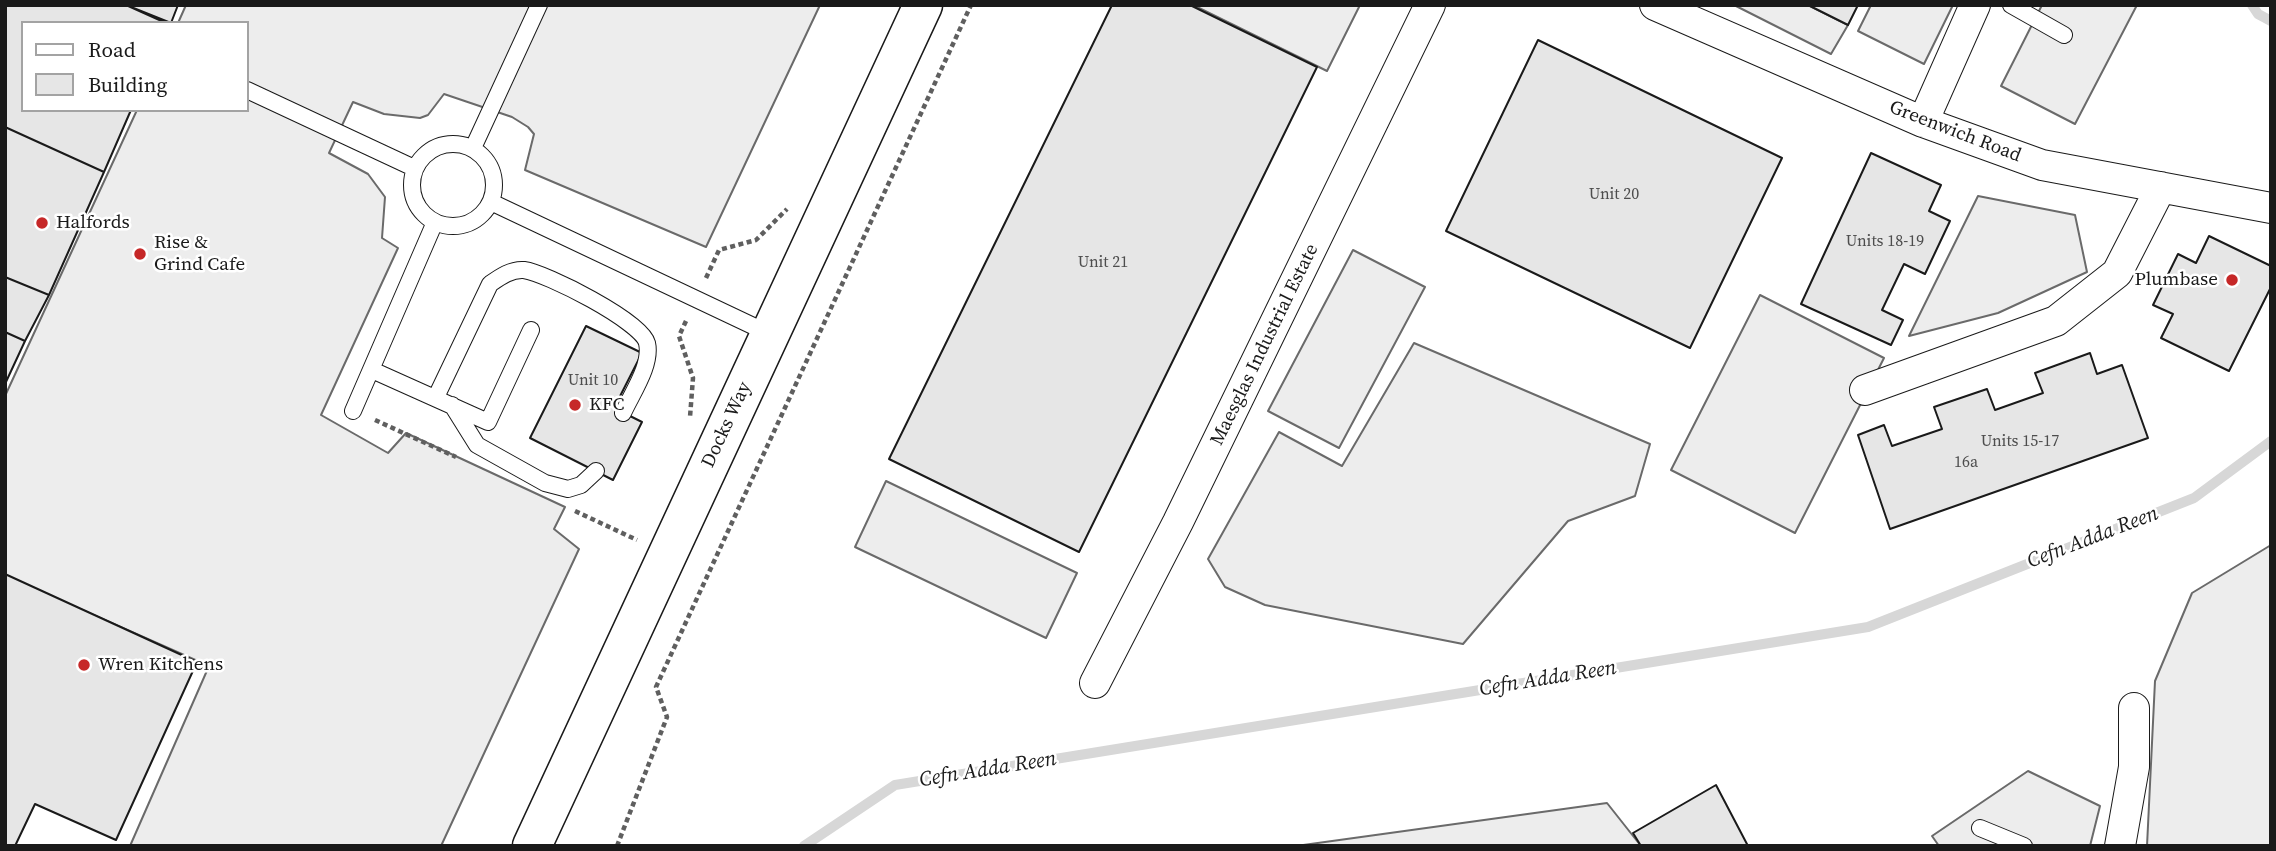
<!DOCTYPE html>
<html>
<head>
<meta charset="utf-8">
<style>
  body { margin:0 }
  #map { position:relative; width:2276px; height:851px; overflow:hidden; background:#fff; font-family:"Source Serif 4",serif }
  canvas { display:block }
  .frame { position:absolute; inset:0; border:7px solid #1a1a1a; pointer-events:none }
  .legend { position:absolute; left:21px; top:21px; width:228px; height:91px; box-sizing:border-box; background:#fff; border:2px solid #a3a3a3; margin:0; padding:9px 12px; list-style:none; font-size:21px; color:#1a1a1a }
  .legend li { display:flex; align-items:center; gap:14px; height:35px }
  .legend b { width:35px; border:2px solid #a3a3a3 }
</style>
</head>
<body>
<div id="map">
<canvas width="2276" height="851"></canvas>
<div class="frame"></div>
<ul class="legend">
<li><b style="height:9px;background:#fff"></b>Road</li>
<li><b style="height:19px;background:#e6e6e6"></b>Building</li>
</ul>
</div>
<script>
const g = document.querySelector('canvas').getContext('2d');
g.lineJoin = 'round';
function fill(path, color) { g.fillStyle = color; g.fill(path, 'evenodd'); }
function stroke(path, color, width, dash) { g.strokeStyle = color; g.lineWidth = width; g.lineCap = dash ? 'butt' : 'round'; g.setLineDash(dash || []); g.stroke(path); }
function label(font, color, halo, rows, align = 'center') {
  g.font = font + ' "Source Serif 4",serif'; g.lineWidth = 5; g.setLineDash([]); g.textBaseline = 'middle'; g.strokeStyle = halo; g.fillStyle = color; for (const [text, x, y, turn = 0] of rows) {
    g.save(); g.translate(x, y); g.rotate((+turn || 0) * Math.PI / 180); g.textAlign = isNaN(turn) ? turn : align; if (halo) g.strokeText(text, 0, 0); g.fillText(text, 0, 0); g.restore();
  }
}
const built = new Path2D(`
  M186,5H820L706,247L525,170L534,134L528,127L512,117L444,94L428,115L420,118L384,114L353,102L329,153L368,174L385,197L382,238L398,248L321,415L388,453L406,433L565,507L554,529L579,549L441,846H130L209,666L5,576V396L137,110H247V23H178Z
  M1193,5H1360L1327,71Z
  M1734,5H1808L1848,25L1831,54Z
  M1871,5H1953L1924,64L1858,31Z
  M2042,5H2137L2075,124L2001,86Z
  M1978,196L2075,215L2087,272L1998,313L1909,336Z
  M1353,250L1425,287L1339,448L1268,411Z
  M1760,295L1884,358L1795,533L1671,470Z
  M1414,343L1650,444L1635,496L1568,521L1463,644L1265,605L1225,587L1208,559L1279,432L1342,466Z
  M886,481L1077,573L1046,638L855,547Z
  M2271,545V846H2147L2155,681L2192,593Z
  M2028,771L2100,806L2090,846H1939L1932,836Z
  M1607,803L1641,846H1296Z`);
fill(built, '#ededed');
stroke(built, '#6a6a6a', 2);
stroke(new Path2D(`
  M2252,5L2258,14L2271,21
  M804,846L895,785L1868,627L2194,498L2271,441`), '#d7d7d7', 10);
const building = new Path2D(`
  M5,5H126L166,23H23V110H131L104,172L5,127Z
  M126,5H178L171,23Z
  M1112,5H1190L1317,67L1079,552L889,459Z
  M1808,5H1858L1848,25Z
  M1538,40L1782,158L1690,348L1446,231Z
  M5,127L104,172L49,295L5,277Z
  M1871,153L1941,185L1929,211L1950,221L1925,274L1904,264L1882,310L1903,320L1891,345L1801,304Z
  M2209,236L2271,266V287L2229,371L2161,338L2173,314L2153,305L2178,254L2196,263Z
  M5,277L49,295L25,341L5,332Z
  M586,326L642,353L614,408L642,422L613,480L530,438Z
  M5,332L25,341L5,384Z
  M2090,353L2097,374L2122,365L2148,438L1890,529L1858,435L1884,425L1892,446L1942,429L1934,407L1987,389L1995,410L2043,393L2035,373Z
  M5,574L197,662L116,840L35,804L15,846H5Z
  M1716,785L1748,846H1641L1633,833Z`);
fill(building, '#e6e6e6');
stroke(building, '#1a1a1a', 2);
const lane = new Path2D(`
  M2011,5L2064,35
  M247,90L414,168
  M412 185a41 41 0 1 1 82 0a41 41 0 1 1-82 0Z
  M473,148L539,5
  M491,202L770,334
  M372,370L488,422L531,330
  M436,397L490,284C500,277 511,269 524,270C546,273 641,321 647,343C652,365 632,393 623,413
  M452,405L477,445L545,483L568,489L581,485L596,471
  M353,411L435,222
  M1980,828L2024,846`);
const street = new Path2D(`
  M1655,5L1923,122L2042,165L2271,208
  M1923,122L1975,5
  M1865,390L2056,321L2117,273L2161,187
  M1095,683L1178,522L1430,5
  M2120,846L2134,767V708`);
const secondary = new Path2D(`
  M532,846L923,5`);
stroke(lane, '#1a1a1a', 18);
stroke(street, '#1a1a1a', 32);
stroke(secondary, '#1a1a1a', 41);
stroke(new Path2D(`
  M706,278L719,250L756,240L787,209
  M686,321L679,336L693,378L690,417
  M375,420L456,457
  M575,511L637,540
  M617,846L667,717L656,687L971,5`), '#5f5f5f', 4.5, [5, 3.5]);
stroke(lane, '#fff', 16);
stroke(street, '#fff', 30);
stroke(secondary, '#fff', 38);
for (const [x, y, r, color] of [
  [42,223,7,"#c62828"],
  [140,254,7,"#c62828"],
  [2232,280,7,"#c62828"],
  [575,405,7,"#c62828"],
  [84,665,7,"#c62828"]
]) { const dot = new Path2D(); dot.arc(x, y, r, 0, 2 * Math.PI); g.fillStyle = color; g.fill(dot); stroke(dot, '#fff', 2.5); }
label('16px', '#4d4d4d', null, [
  ["Unit 20",1614,195],
  ["Units 18-19",1885,242],
  ["Unit 21",1103,263],
  ["Unit 10",593,381],
  ["Units 15-17",2020,442],
  ["16a",1966,463]
]);
label('19px', '#1a1a1a', '#fff', [
  ["Greenwich Road",1955,132,21],
  ["Maesglas Industrial Estate",1265,345,-64],
  ["Docks Way",727,425,-65]
]);
label('19px', '#1a1a1a', '#fff', [
  ["Halfords",56,223],
  ["Rise &",154,243],
  ["Grind Cafe",154,265],
  ["Plumbase",2218,280,"right"],
  ["KFC",589,405],
  ["Wren Kitchens",98,665]
], 'left');
label('italic 21px', '#1a1a1a', '#fff', [
  ["Cefn Adda Reen",2093,538,-21],
  ["Cefn Adda Reen",1548,679,-9],
  ["Cefn Adda Reen",988,770,-9]
]);
</script>
</body>
</html>
